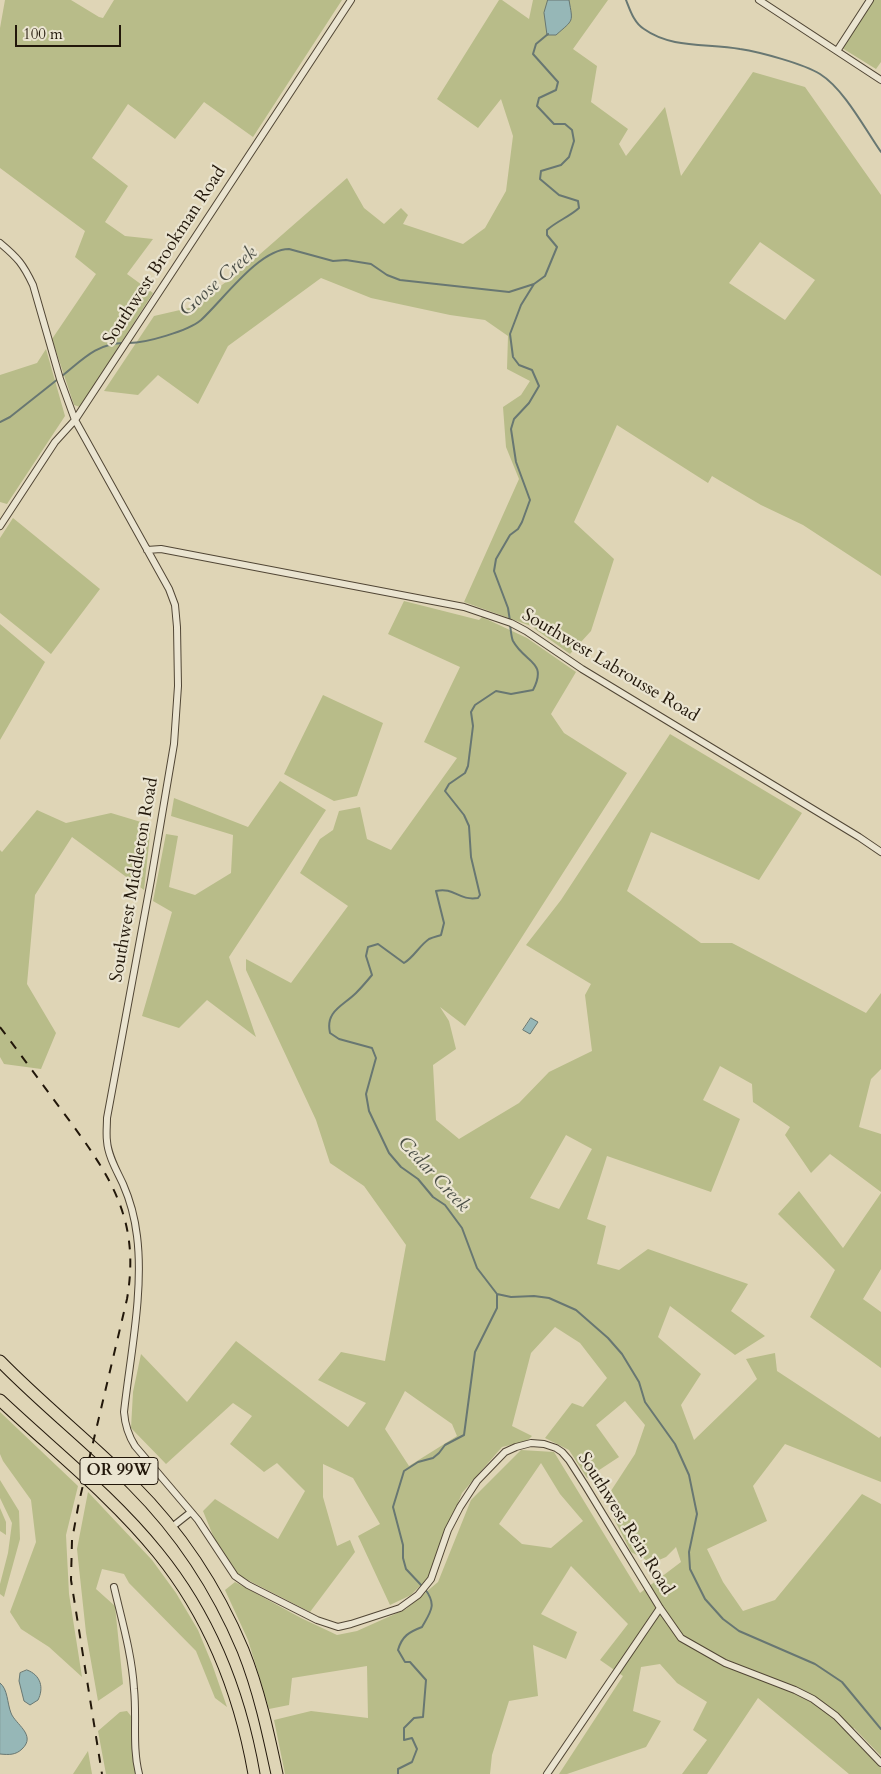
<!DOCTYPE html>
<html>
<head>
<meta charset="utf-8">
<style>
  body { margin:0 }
  #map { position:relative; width:881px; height:1774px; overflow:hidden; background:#dfd5b6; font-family:Cardo,serif }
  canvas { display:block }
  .scale { position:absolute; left:15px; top:25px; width:106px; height:22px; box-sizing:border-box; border:2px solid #22170a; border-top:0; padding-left:6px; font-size:15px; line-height:18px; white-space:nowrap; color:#22170a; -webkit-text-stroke:4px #eae4d0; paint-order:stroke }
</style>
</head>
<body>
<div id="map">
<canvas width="881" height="1774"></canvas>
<div class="scale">100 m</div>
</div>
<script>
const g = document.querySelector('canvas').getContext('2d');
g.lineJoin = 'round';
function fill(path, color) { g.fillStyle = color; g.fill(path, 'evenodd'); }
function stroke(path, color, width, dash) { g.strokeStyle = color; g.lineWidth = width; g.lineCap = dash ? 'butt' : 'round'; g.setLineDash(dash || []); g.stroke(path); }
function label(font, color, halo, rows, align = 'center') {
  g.font = font + ' Cardo,serif'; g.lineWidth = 4.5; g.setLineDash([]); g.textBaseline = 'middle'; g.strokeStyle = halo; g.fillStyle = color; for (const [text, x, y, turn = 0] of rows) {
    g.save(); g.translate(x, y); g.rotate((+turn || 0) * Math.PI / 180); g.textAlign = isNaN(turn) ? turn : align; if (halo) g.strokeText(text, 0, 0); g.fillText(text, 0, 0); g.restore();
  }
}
fill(new Path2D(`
  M5,0H71L99,17L103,18L114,0H342L253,137L204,102L175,139L128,104L92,158L128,186L105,222L125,236L153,239L127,274L153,293L80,407L74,405L52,339L96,274L75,257L85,231L0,168V28Z
  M499,0H502L529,19L533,0H608L573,49L597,66L591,102L628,129L619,144L626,156L665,107L681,176L753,72L805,87L881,195V576L803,525L761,505L712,476L708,483L617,425L574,522L614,559L591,631L570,654L531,626L464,602L519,479L506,447L503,407L521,395L530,381L507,369L508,336L485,320L450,315L371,298L321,278L228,346L198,404L158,375L138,395L104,391L154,316L193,307L243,269L347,178L364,208L384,224L401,208L408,215L403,224L463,244L485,228L506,191L513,136L501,99L478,128L437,99ZM760,242L815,280L785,320L729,283Z
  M872,0H881V62L876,69L842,48Z
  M46,349L65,416L7,504L0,502V375L37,363Z
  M13,518L100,589L51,654L0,613V538Z
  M404,601L479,620L482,617L527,638L576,672L551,714L564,733L627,773L465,1026L440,1007L449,1021L456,1049L433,1065L436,1120L459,1139L519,1103L549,1072L592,1051L585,995L591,984L526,945L561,900L670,734L802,813L759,880L651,832L627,891L701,943H732L866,1013L881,993V1069L871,1079L859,1127L881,1134V1192L830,1154L811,1173L785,1135L790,1127L753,1102L752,1084L720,1066L703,1100L740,1119L711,1192L607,1156L587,1219L606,1226L597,1264L619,1270L648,1249L748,1284L731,1311L765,1336L735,1355L670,1306L658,1337L701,1374L681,1405L694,1440L757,1379L746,1359L775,1353L777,1371L879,1438L881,1436V1482L785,1444L753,1486L767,1521L707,1549L723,1582L743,1611L775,1600L862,1494L881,1504V1756L854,1728L848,1734L881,1768V1774H849L758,1698L707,1774H682L707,1740L693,1730L707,1702L677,1683L660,1664L641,1667L633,1711L661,1721L646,1747L567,1774H559L623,1676L600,1660L628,1624L571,1566L541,1614L577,1632L566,1659L533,1645L538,1696L509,1701L492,1755L490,1774H285L274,1720L311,1711L368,1718L367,1666L292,1678L289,1705L269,1709L248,1640L225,1590L235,1582L301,1618L337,1635L357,1631L406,1609L438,1582L471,1500L521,1450L554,1452L640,1593L681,1562L676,1547L666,1557L652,1563L631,1552L609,1509L615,1502L607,1497L635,1454L645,1425L625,1401L596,1425L619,1457L587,1478L569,1450L545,1438L572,1403L583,1407L607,1378L580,1343L555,1327L531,1353L512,1426L532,1436L527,1441L502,1447L462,1493L428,1578L411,1595L390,1605L358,1536L380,1524L353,1478L323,1464V1497L337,1546L350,1540L355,1552L310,1612L236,1574L216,1543L203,1511L215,1499L278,1539L305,1491L277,1463L264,1472L230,1444L252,1416L233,1403L166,1464L131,1428L133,1392L141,1354L187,1402L236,1341L348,1427L366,1403L318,1380L341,1352L385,1361L406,1245L364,1186L330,1163L316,1120L246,970V959L291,983L348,906L300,873L320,839L333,830L339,811L360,807L367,839L391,850L457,758L424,742L460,667L388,634ZM566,1135L592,1149L559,1209L530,1198ZM405,1391L452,1424L457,1436L409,1466L385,1429ZM541,1463L560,1494L583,1521L551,1548L522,1544L499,1524Z
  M0,624L45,662L0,740Z
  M323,695L383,723L357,796L334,801L284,774Z
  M280,781L326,810L229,957L256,1037L207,1000L179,1028L142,1016L172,912L153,901L166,834L178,836L169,887L195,895L231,873L233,835L171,816L174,798L248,827Z
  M37,810L66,823L111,813L151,825L144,890L72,837L35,895L27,984L56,1033L41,1069L4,1064L0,1057V850L2,852Z
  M799,1191L843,1248L881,1193V1269L863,1299L881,1312V1368L810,1317L835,1270L778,1214Z
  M0,1412L78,1486L66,1535L69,1594L82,1677L49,1647L21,1629L10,1612L36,1542L31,1500L3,1461L0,1454Z
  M0,1480L19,1511L20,1539L4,1597L0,1594V1584L8,1553L12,1523L0,1498Z
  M88,1492L152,1560L176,1593L198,1630L212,1664L227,1707L215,1698L196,1651L129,1583L124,1574L102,1569L96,1589L115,1606L123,1684L98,1701L86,1633L77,1549Z
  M0,1508L6,1522V1535L0,1531Z
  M127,1711L131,1716L135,1774H106L98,1731L120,1712Z
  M88,1751L92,1774H73Z`), '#b8bc89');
const water = new Path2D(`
  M548,0H569C573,23 574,19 556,35H547L544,13Z
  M531,1018L538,1022L530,1034L523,1030Z
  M27,1670C41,1675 44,1688 38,1700L30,1705L24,1701L19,1681L20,1673Z
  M0,1683C8,1689 7,1703 11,1713C15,1724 37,1735 22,1749C16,1755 9,1755 0,1754Z`);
fill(water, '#96b7b7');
stroke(water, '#687772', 1);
stroke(new Path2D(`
  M626,0C630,10 634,23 644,29C672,49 708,43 740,49C760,52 804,64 820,74C844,89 865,129 881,152
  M129,343C146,343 188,331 201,320C223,300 259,249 289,249L333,261L346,260L371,264L387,275L400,280L509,292L534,284
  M62,376C82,360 97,343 124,343
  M0,422L10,417L58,379
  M510,621L508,608L494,571L496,559L510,535L518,529L522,522L530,500L516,462L511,429L514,419L529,403L539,386L532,370L519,365L513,357L510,334L521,305L534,284L545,276L557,247L547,235V230C557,221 569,217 579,208L578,201L559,195L540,179L541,171L561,165L569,157L574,141L572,130L565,124H554L537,106L539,98L556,90L558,82L533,54L536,44L548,34
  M497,1294L511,1297L534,1296L549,1298L576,1310L608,1338L622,1354L639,1382L645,1402L675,1444L689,1475L697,1514L689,1552L690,1569L705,1599L723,1619L739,1631L815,1664L842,1682L881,1729
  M422,1586L406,1569L403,1558V1545L393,1507L404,1471L418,1462L433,1458L439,1453L445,1445L464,1435L475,1352L497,1308V1294L477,1268L462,1228L445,1205L433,1197L418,1179L401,1167L389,1153L369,1111L366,1094L376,1058L372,1048L339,1039L330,1033C325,1011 343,1006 356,993C362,987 367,981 372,975L366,956L368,947L378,944L404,963C414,957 419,946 429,939C433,937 438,936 441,935L444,923L436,891C455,887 458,901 478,898L480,895L471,857L469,826L464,815L445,791L449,784L465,773L468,766L473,726L471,712L475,705L496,691L511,694L533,690C548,661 525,663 513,641C511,637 511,630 510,625
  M398,1774V1769L412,1762L417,1749L412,1738L404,1740V1728L414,1718L423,1717L426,1680L410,1662H405L398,1650C402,1636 409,1632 422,1627C431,1611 437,1605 425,1589`), '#687772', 2);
const street = new Path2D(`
  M759,0L881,80
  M837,51L870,0
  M0,243C18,258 23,264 33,285L60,379L75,420L169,589L175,605L177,627L178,686L174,744L151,880L107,1118C107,1126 106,1134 107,1141C108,1156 117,1171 123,1184C130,1200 135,1219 137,1236C144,1291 130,1357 124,1412C125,1425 128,1435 135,1446L198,1520L235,1576L248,1585L317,1620L338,1627L351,1624L400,1608L418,1595L431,1579L448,1530L460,1507L477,1481L505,1452L516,1447L531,1443L544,1444L556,1448L562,1452L569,1460L585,1485L660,1608L681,1638L725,1663L795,1690L813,1699L836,1716L881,1763
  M0,526L55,442L75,420L351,0
  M147,550L161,549L464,607L511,623L526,631L582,669L859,837L881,852
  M172,1527L191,1512
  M114,1587C122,1621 132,1655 134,1689C137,1718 132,1746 139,1774
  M547,1774L660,1608`);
const highway = new Path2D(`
  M0,1361C42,1404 90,1442 133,1485C180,1532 217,1588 243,1650C259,1690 268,1732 277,1774
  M0,1400C53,1450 112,1496 158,1553C210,1617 240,1694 254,1774`);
stroke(street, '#514635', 8);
stroke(highway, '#22170a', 13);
stroke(street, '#eae4d0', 6);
stroke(highway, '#dfd5b6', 11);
stroke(new Path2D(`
  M0,1027C21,1055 42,1084 63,1112C109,1174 141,1218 127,1299L79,1502L72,1540L71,1580L102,1774`), '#22170a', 2, [9, 9]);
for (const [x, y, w] of [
  [119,1471,78]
]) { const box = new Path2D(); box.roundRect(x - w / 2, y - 13.5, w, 27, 4); g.fillStyle = '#eae4d0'; g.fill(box); stroke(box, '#22170a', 1); }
label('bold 16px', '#22170a', null, [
  ["OR 99W",119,1471]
]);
label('18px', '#22170a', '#eae4d0', [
  ["Southwest Brookman Road",165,256,-57],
  ["Southwest Labrousse Road",610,666,31],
  ["Southwest Middleton Road",135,880,-80],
  ["Southwest Rein Road",625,1524,58]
]);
label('italic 19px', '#4b4f47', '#eae4d0', [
  ["Goose Creek",219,282,-41],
  ["Cedar Creek",433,1175,47]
]);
</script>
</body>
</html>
